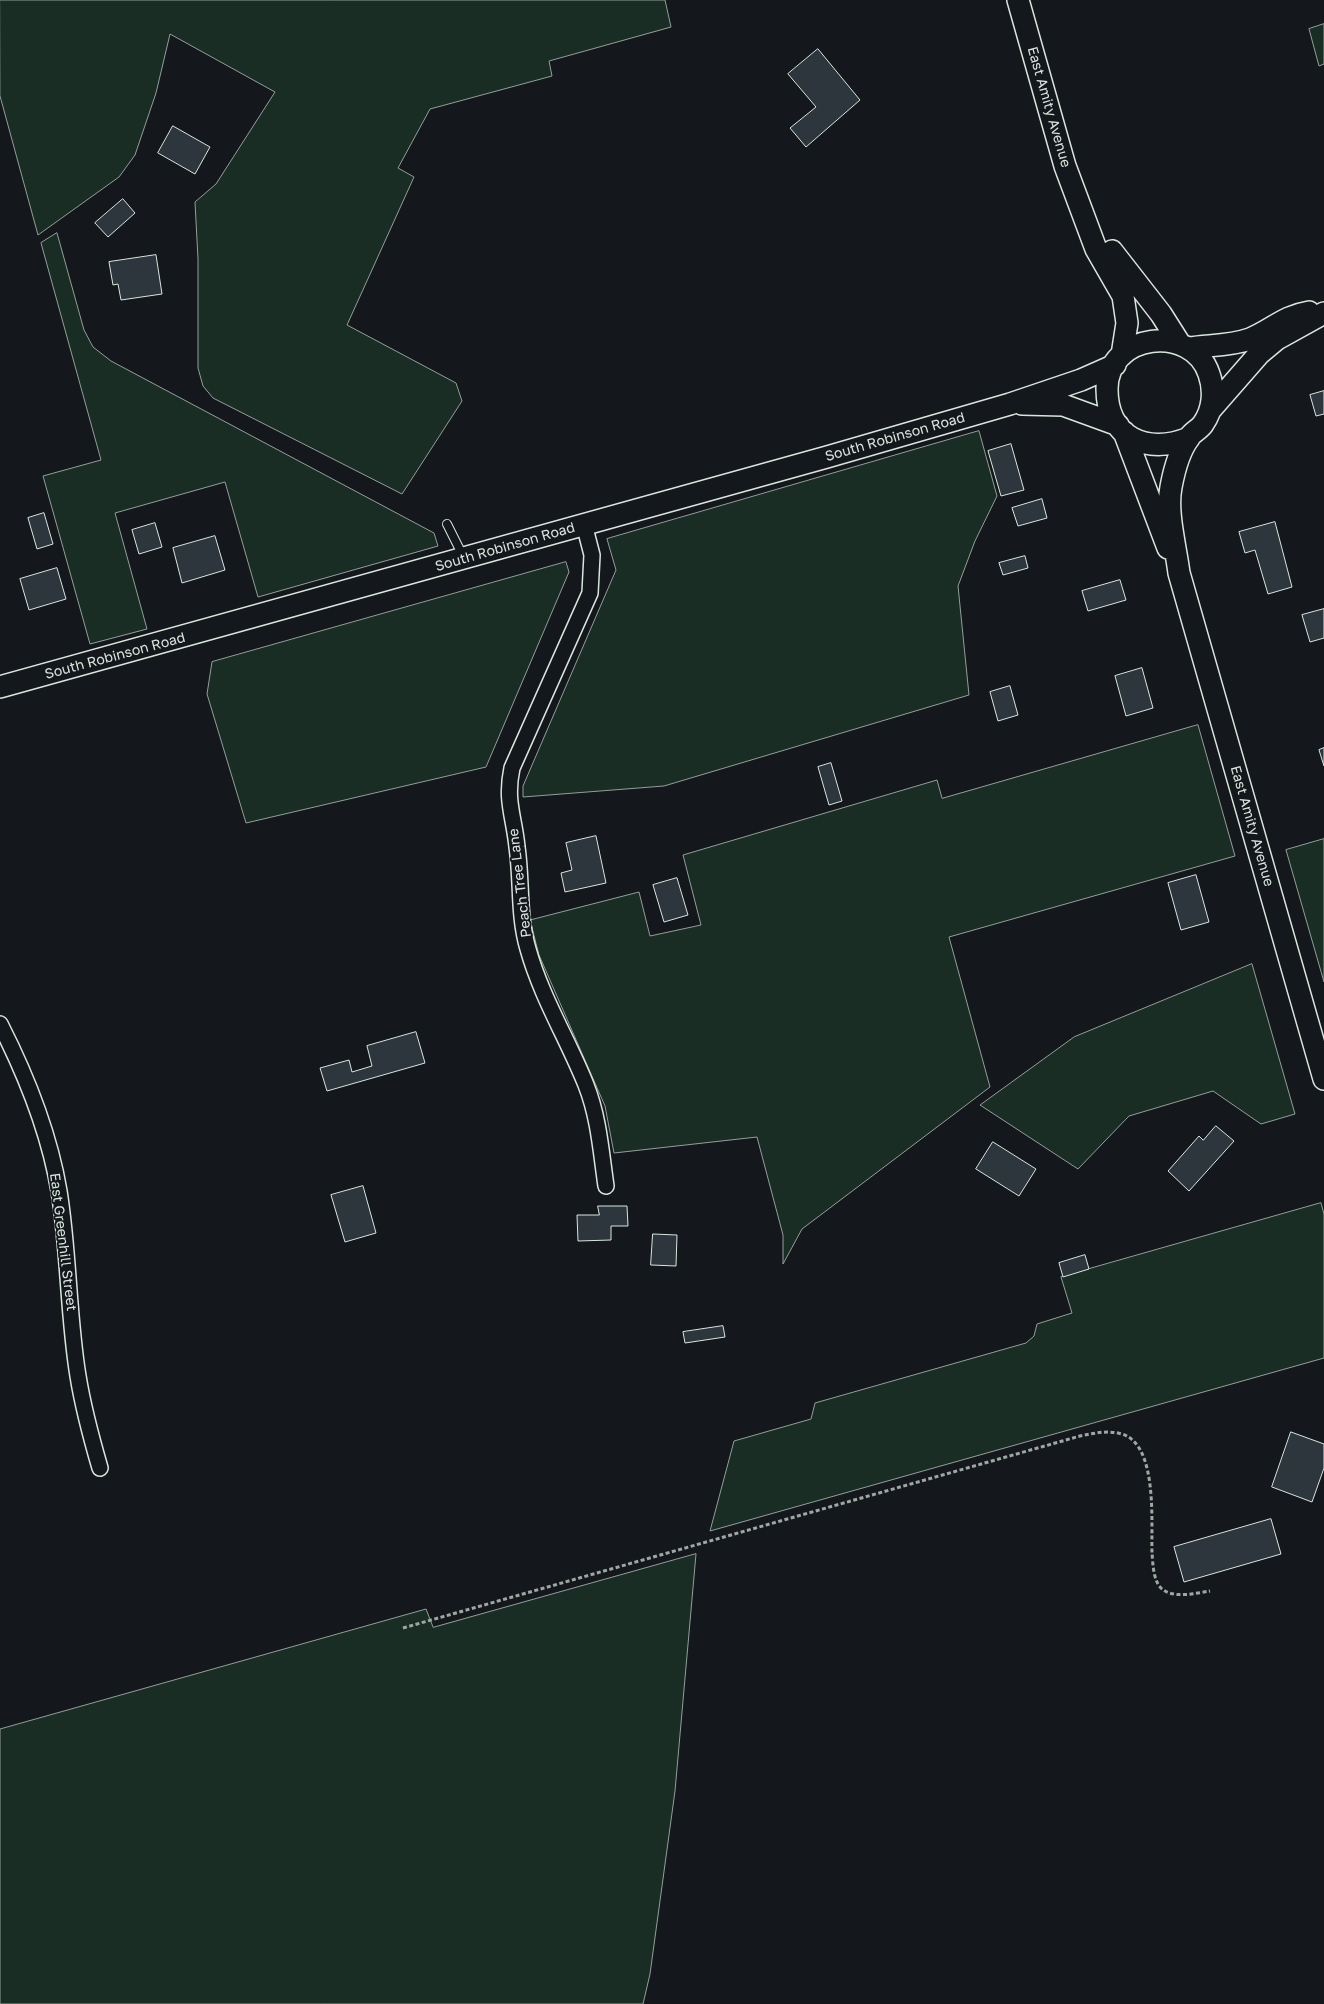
<!DOCTYPE html>
<html>
<head>
<meta charset="utf-8">
<style>
  body { margin:0 }
  canvas { display:block; background:#14181c }
</style>
</head>
<body>
<canvas width="1324" height="2004"></canvas>
<script>
const g = document.querySelector('canvas').getContext('2d');
g.lineJoin = 'round';
function fill(path, color) { g.fillStyle = color; g.fill(path, 'evenodd'); }
function stroke(path, color, width, dash) { g.strokeStyle = color; g.lineWidth = width; g.lineCap = dash ? 'butt' : 'round'; g.setLineDash(dash || []); g.stroke(path); }
function label(font, color, halo, rows, align = 'center') {
  g.font = font + ' "Golos Text",sans-serif'; g.lineWidth = 4; g.setLineDash([]); g.textBaseline = 'middle'; g.strokeStyle = halo; g.fillStyle = color; for (const [text, x, y, turn = 0] of rows) {
    g.save(); g.translate(x, y); g.rotate((+turn || 0) * Math.PI / 180); g.textAlign = isNaN(turn) ? turn : align; if (halo) g.strokeText(text, 0, 0); g.fillText(text, 0, 0); g.restore();
  }
}
const green = new Path2D(`
  M0,0H665L671,27L549,61L552,76L430,109L398,168L414,177L347,325L456,383L462,401L402,494L213,398L203,386L198,368V259L195,202L216,184L275,92L170,34L156,93L135,155L119,177L38,235L0,96Z
  M1324,24V64L1319,66L1309,29Z
  M57,233L84,330L93,347L111,361L434,533L438,546L258,597L225,482L115,513L147,629L90,644L43,476L101,460L41,243Z
  M979,431L997,496L975,541L958,586L969,695L664,786L523,797V786L616,570L607,539Z
  M566,562L569,572L486,767L246,823L207,694L212,662Z
  M1198,725L1235,856L949,937L990,1087L802,1229L783,1264V1235L757,1137L614,1153L605,1106L539,955L530,920L639,892L650,936L701,925L683,855L937,780L942,798Z
  M1324,839V982L1286,850Z
  M1252,964L1295,1114L1261,1124L1213,1091L1129,1116L1078,1169L980,1105L1074,1037Z
  M1321,1203L1324,1214V1358L710,1531L734,1441L811,1419L815,1403L1026,1343L1034,1336L1037,1324L1072,1313L1061,1277Z
  M696,1554L675,1791L650,1974L643,2004H0V1729L426,1609L433,1627Z`);
fill(green, '#1a2d24');
stroke(green, '#939e99', 1);
const building = new Path2D(`
  M818,49L860,100L806,147L790,128L816,107L788,74Z
  M173,126L210,147L195,174L158,153Z
  M123,199L135,213L108,237L95,223Z
  M156,255L162,294L121,300L118,284L113,285L109,262Z
  M1324,391V414L1316,416L1310,395Z
  M1011,444L1024,490L1001,496L988,451Z
  M1042,499L1047,518L1018,526L1012,508Z
  M44,513L53,544L37,549L28,518Z
  M1275,522L1292,587L1268,594L1255,550L1245,553L1239,532Z
  M155,523L162,547L139,554L132,530Z
  M215,536L225,570L182,583L173,548Z
  M1025,556L1028,568L1003,575L999,563Z
  M57,568L66,599L29,610L20,579Z
  M1120,580L1126,600L1088,611L1082,591Z
  M1324,609V638L1310,642L1302,615Z
  M1142,668L1153,708L1126,716L1115,676Z
  M1010,686L1018,715L998,721L990,692Z
  M1324,748V766L1319,750Z
  M831,763L842,801L829,805L818,767Z
  M596,836L606,883L565,892L561,873L572,870L566,843Z
  M1196,875L1209,922L1181,930L1168,883Z
  M677,878L688,915L664,922L653,885Z
  M416,1032L425,1063L327,1091L320,1068L349,1060L352,1072L372,1066L367,1046Z
  M1216,1126L1234,1141L1189,1191L1168,1171L1199,1136L1203,1140Z
  M993,1142L1036,1169L1019,1196L976,1169Z
  M363,1186L376,1233L345,1242L331,1195Z
  M598,1206H627L628,1226H611V1240L578,1241L577,1215H599Z
  M653,1234L677,1235L676,1266L651,1265Z
  M1085,1255L1089,1269L1063,1277L1059,1263Z
  M723,1326L725,1337L685,1343L683,1332Z
  M1291,1432L1324,1444V1468L1312,1502L1272,1487Z
  M1271,1519L1281,1554L1184,1582L1174,1547Z`);
fill(building, '#2c363c');
stroke(building, '#d8e6dc', 1);
const lane = new Path2D(`
  M447,524L463,556`);
const street = new Path2D(`
  M584,524L592,555L590,593L512,768C505,801 514,816 517,847C522,881 518,915 528,949C541,996 568,1040 586,1085C599,1118 601,1152 606,1186
  M0,1024C27,1077 49,1132 59,1191C69,1253 68,1315 78,1376C83,1407 91,1437 100,1468`);
const secondary = new Path2D(`
  M1018,0L1065,166L1096,249L1123,296L1127,323L1122,355
  M1112,251L1161,314L1180,344
  M1189,348C1209,345 1230,346 1250,339C1272,330 1284,316 1309,312
  M1022,404L1063,405L1118,425
  M1211,409L1259,354L1277,339L1324,313
  M1124,432L1168,548
  M1189,438C1147,455 1107,438 1107,389C1107,333 1192,323 1209,374C1215,391 1213,410 1203,424C1199,430 1192,432 1189,438C1179,451 1174,471 1171,487C1166,512 1176,548 1179,573L1324,1079
  M0,687L827,457L1010,404L1081,380L1115,365`);
stroke(lane, '#d8e6dc', 10);
stroke(street, '#d8e6dc', 18);
stroke(secondary, '#d8e6dc', 24);
stroke(new Path2D(`
  M403,1628L1080,1436C1095,1433 1108,1430 1122,1434C1158,1445 1151,1522 1152,1553C1153,1564 1153,1581 1162,1589C1174,1599 1196,1593 1210,1591`), '#9da8a2', 3, [4, 2.5]);
stroke(lane, '#14181c', 8);
stroke(street, '#14181c', 15);
stroke(secondary, '#14181c', 21);
label('14px', '#d8e6dc', '#14181c', [
  ["East Amity Avenue",1049,107,74],
  ["South Robinson Road",895,437,-16],
  ["South Robinson Road",505,547,-16],
  ["South Robinson Road",115,656,-15],
  ["East Amity Avenue",1252,826,74],
  ["Peach Tree Lane",520,883,-97],
  ["East Greenhill Street",63,1242,83]
]);
</script>
</body>
</html>
